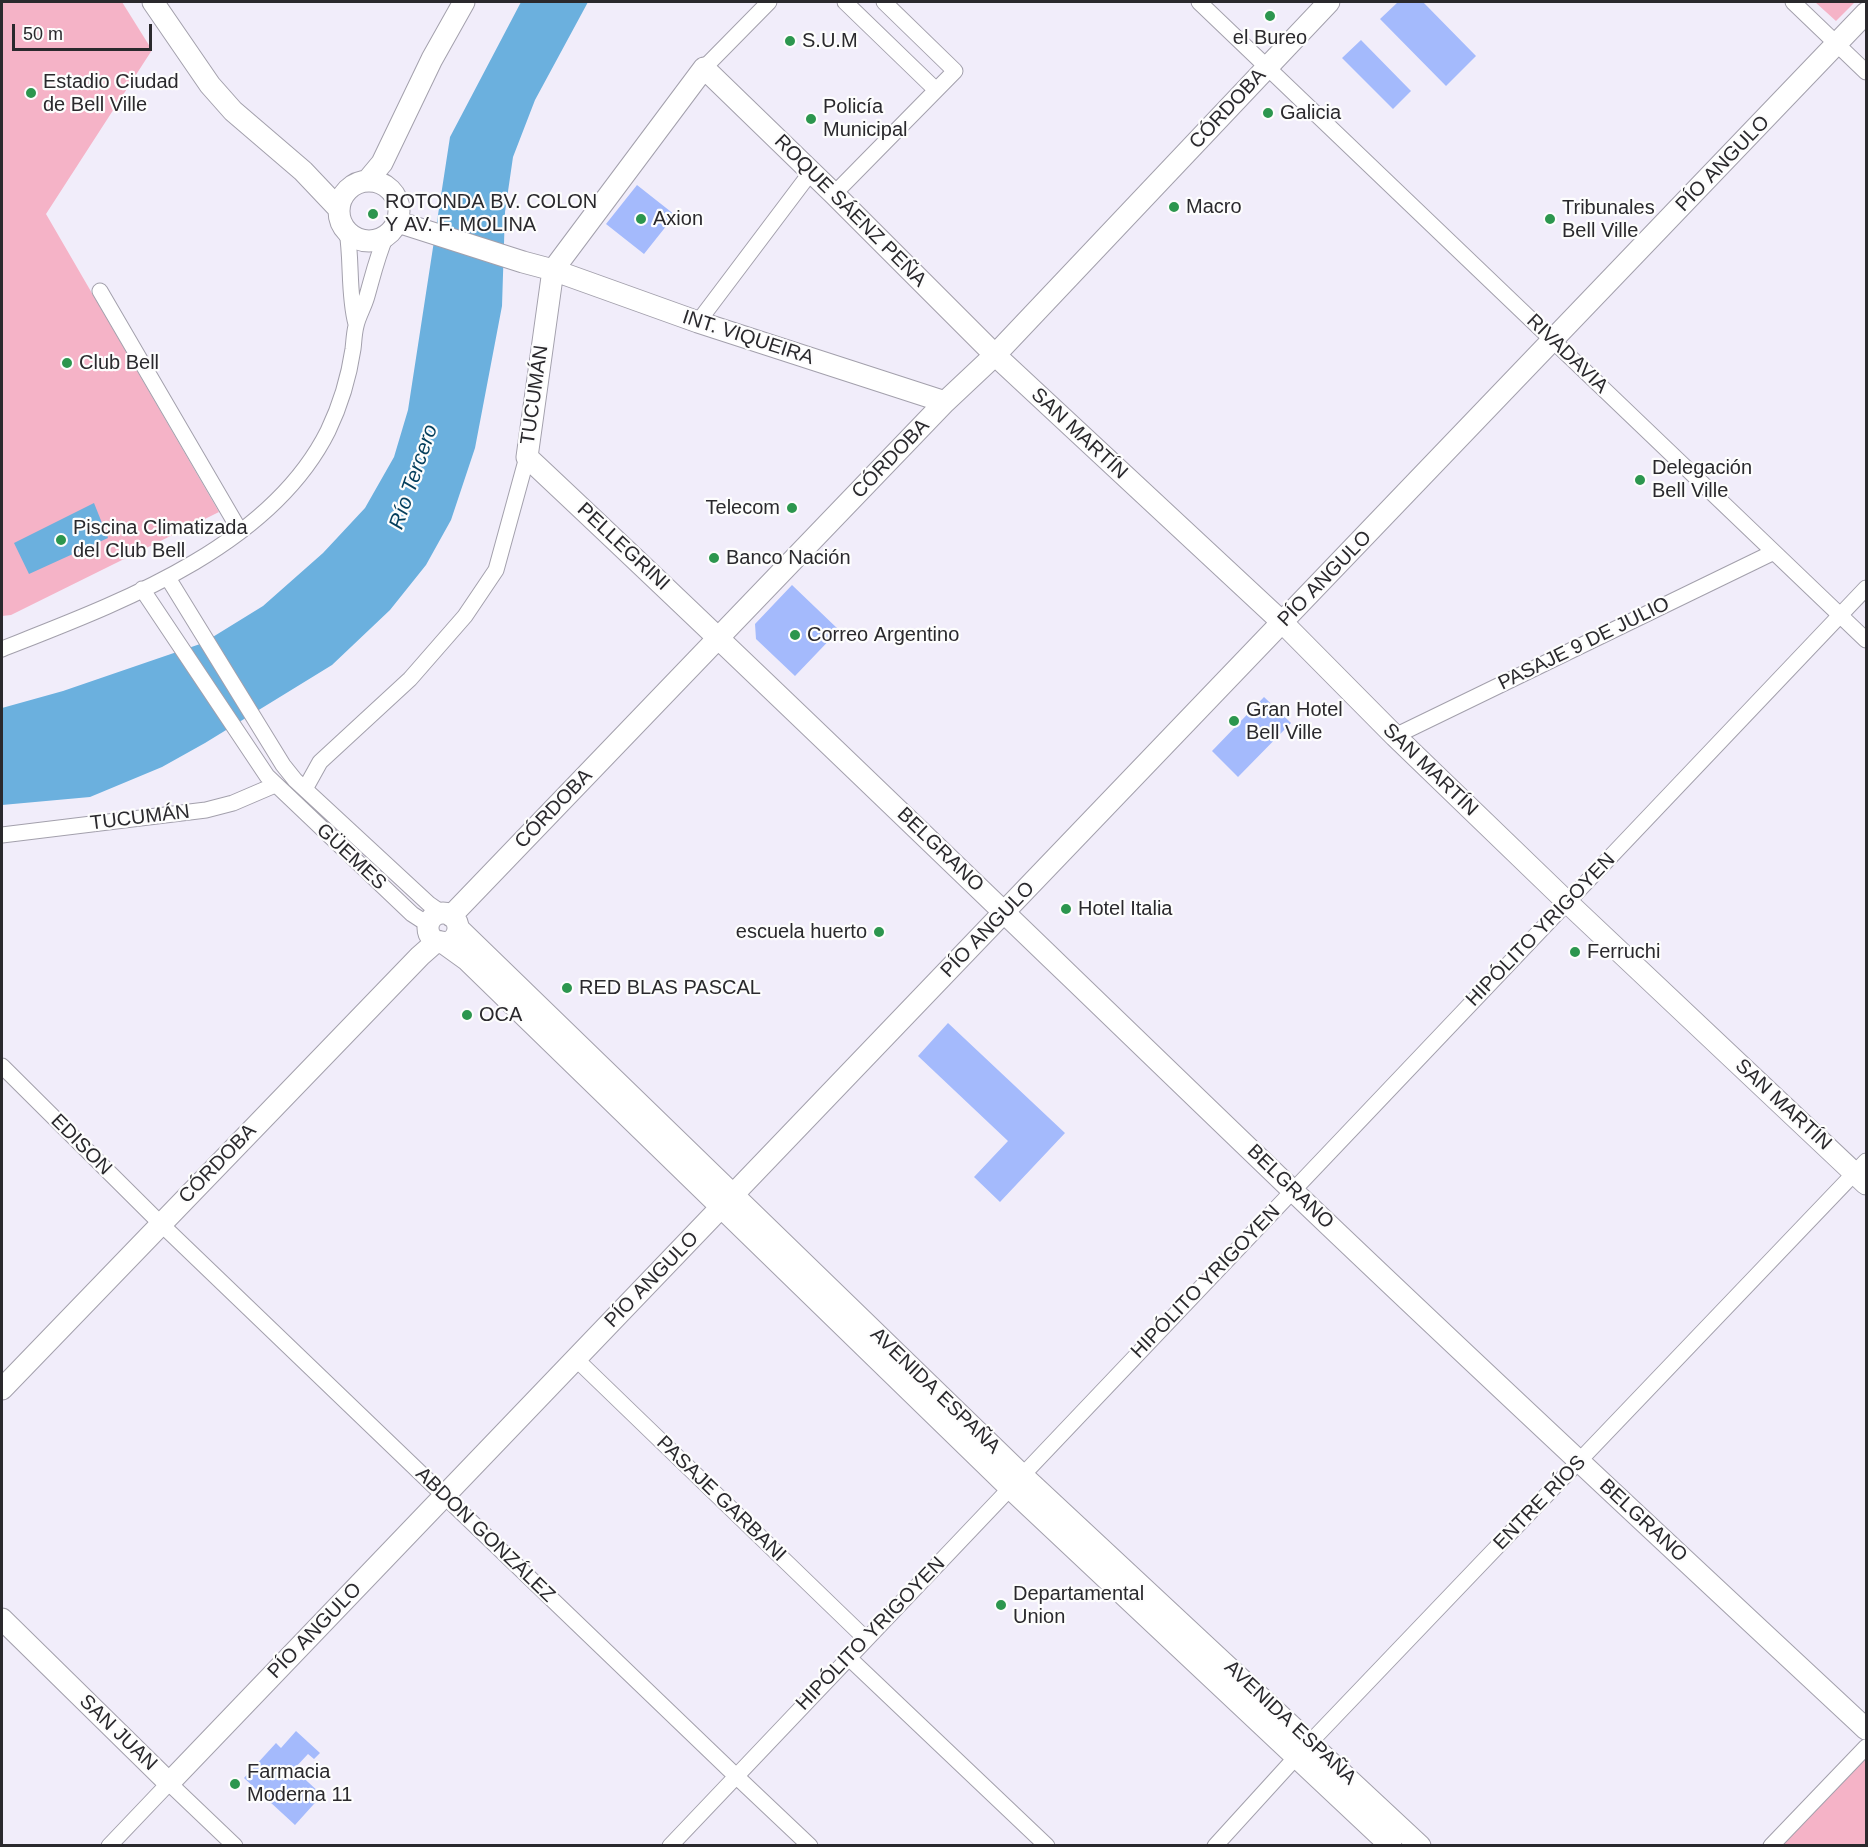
<!DOCTYPE html>
<html>
<head>
<meta charset="utf-8">
<style>
  body { margin:0 }
  #map { position:relative; width:1868px; height:1847px; overflow:hidden; background:#f1edfa; font-family:Arial,sans-serif }
  canvas { display:block }
  .frame { position:absolute; inset:0; border:3px solid #2a292d; pointer-events:none }
  .scale { position:absolute; left:12px; top:24px; width:140px; height:27px; box-sizing:border-box; border:3px solid #2a292d; border-top:0; padding-left:8px; font-size:18px; line-height:21px; white-space:nowrap; color:#2a292d; -webkit-text-stroke:4px #fdfdfd; paint-order:stroke }
</style>
</head>
<body>
<div id="map">
<canvas width="1868" height="1847"></canvas>
<div class="frame"></div>
<div class="scale">50 m</div>
</div>
<script>
const g = document.querySelector('canvas').getContext('2d');
g.lineJoin = 'round';
function fill(path, color) { g.fillStyle = color; g.fill(path, 'evenodd'); }
function stroke(path, color, width, dash) { g.strokeStyle = color; g.lineWidth = width; g.lineCap = dash ? 'butt' : 'round'; g.setLineDash(dash || []); g.stroke(path); }
function label(font, color, halo, rows, align = 'center') {
  g.font = font + ' Arial,sans-serif'; g.lineWidth = 4.5; g.setLineDash([]); g.textBaseline = 'middle'; g.strokeStyle = halo; g.fillStyle = color; for (const [text, x, y, turn = 0] of rows) {
    g.save(); g.translate(x, y); g.rotate((+turn || 0) * Math.PI / 180); g.textAlign = isNaN(turn) ? turn : align; if (halo) g.strokeText(text, 0, 0); g.fillText(text, 0, 0); g.restore();
  }
}
fill(new Path2D(`
  M2,2H122L152,50L46,214L219,512L11,615L2,616Z
  M1815,2H1855L1836,21Z
  M1866,1753V1845L1777,1846Z`), '#f5b3c7');
fill(new Path2D(`
  M521,2H588L535,100L513,157L505,212L502,306L475,448L451,520L426,565L390,610L332,665L205,743L162,767L90,797L2,805V708L63,691L203,643L263,606L323,553L365,508L394,457L408,410L450,137Z
  M94,503L108,538L29,574L14,543Z`), '#6bb0de');
fill(new Path2D(`
  M1398,2H1423L1476,56L1446,86L1380,19Z
  M1361,40L1411,91L1393,109L1342,58Z
  M637,185L675,215L644,254L606,224Z
  M792,585L839,630L795,676L756,639L755,624Z
  M1264,697L1291,723L1238,777L1212,751Z
  M948,1023L1065,1133L1000,1202L974,1177L1008,1141L918,1056Z
  M296,1731L320,1753L314,1759L308,1754L294,1769L322,1795L295,1825L244,1778L276,1743L281,1748Z`), '#a4bafc');
const street = new Path2D(`
  M845,2L936,90
  M1199,2L1866,640
  M1793,2L1866,72
  M704,68L769,2
  M834,194L955,71L884,2
  M347,231C352,262 348,294 356,324
  M100,291L240,531
  M698,322L811,172
  M168,578L283,765L295,780L429,904L442,913
  M142,589L267,776L412,914L429,925
  M2,649C116,604 269,549 328,431C340,406 349,376 353,349C354,341 354,334 356,326C358,316 364,307 367,296C373,275 377,257 386,236
  M1395,736L1774,552
  M305,789L320,762L410,679L465,616L496,570L527,457
  M2,835L206,810L233,803L275,785
  M2,1066L160,1223L736,1776L810,1846
  M576,1359L866,1639
  M848,1657L1047,1846
  M109,1846L169,1783L235,1846
  M670,1846L1866,588
  M1215,1846L1297,1756L1866,1161
  M1771,1846L1866,1747`);
const secondary = new Path2D(`
  M153,2L210,85L233,111L303,171L339,209
  M339 211a30 30 0 1 1 60 0a30 30 0 1 1-60 0Z
  M367,181L382,163L432,59L464,2
  M398,222L523,262L553,270L698,322L945,402
  M428 928a15 15 0 1 1 30 0a15 15 0 1 1-30 0Z
  M451,916L945,402L995,355L1329,2
  M458,928L1022,1475L1420,1846
  M442,942L467,960L1010,1488L1391,1846
  M1866,1184L1567,902L1395,736L1283,623L995,355L834,194L704,68L553,270L527,457C784,698 1037,945 1291,1189C1481,1371 1674,1550 1866,1729
  M2,1389L420,956L437,941
  M2,1619L169,1783L1866,13`);
stroke(street, '#a3a0ac', 17);
stroke(secondary, '#a3a0ac', 23);
stroke(street, '#fff', 15);
stroke(secondary, '#fff', 21);
for (const [x, y, r, color] of [
  [1270,16,6,"#2c964e"],
  [790,41,6,"#2c964e"],
  [31,93,6,"#2c964e"],
  [1268,113,6,"#2c964e"],
  [811,119,6,"#2c964e"],
  [1174,207,6,"#2c964e"],
  [373,214,6,"#2c964e"],
  [641,219,6,"#2c964e"],
  [1550,219,6,"#2c964e"],
  [67,363,6,"#2c964e"],
  [1640,480,6,"#2c964e"],
  [792,508,6,"#2c964e"],
  [61,540,6,"#2c964e"],
  [714,558,6,"#2c964e"],
  [795,635,6,"#2c964e"],
  [1234,721,6,"#2c964e"],
  [1066,909,6,"#2c964e"],
  [879,932,6,"#2c964e"],
  [1575,952,6,"#2c964e"],
  [567,988,6,"#2c964e"],
  [467,1015,6,"#2c964e"],
  [1001,1605,6,"#2c964e"],
  [235,1784,6,"#2c964e"]
]) { const dot = new Path2D(); dot.arc(x, y, r, 0, 2 * Math.PI); g.fillStyle = color; g.fill(dot); stroke(dot, '#fdfdfd', 2); }
label('20px', '#2a292d', '#fdfdfd', [
  ["el Bureo",1270,38,"center"],
  ["S.U.M",802,41],
  ["Estadio Ciudad",43,82],
  ["de Bell Ville",43,105],
  ["Policía",823,107],
  ["Municipal",823,130],
  ["Galicia",1280,113],
  ["ROTONDA BV. COLON",385,202],
  ["Y AV. F. MOLINA",385,225],
  ["Macro",1186,207],
  ["Tribunales",1562,208],
  ["Bell Ville",1562,231],
  ["Axion",653,219],
  ["Club Bell",79,363],
  ["Delegación",1652,468],
  ["Bell Ville",1652,491],
  ["Telecom",780,508,"right"],
  ["Piscina Climatizada",73,528],
  ["del Club Bell",73,551],
  ["Banco Nación",726,558],
  ["Correo Argentino",807,635],
  ["Gran Hotel",1246,710],
  ["Bell Ville",1246,733],
  ["Hotel Italia",1078,909],
  ["escuela huerto",867,932,"right"],
  ["Ferruchi",1587,952],
  ["RED BLAS PASCAL",579,988],
  ["OCA",479,1015],
  ["Departamental",1013,1594],
  ["Union",1013,1617],
  ["Farmacia",247,1772],
  ["Moderna 11",247,1795]
], 'left');
label('20px', '#2a292d', '#fdfdfd', [
  ["CÓRDOBA",1228,109,-47],
  ["PÍO ANGULO",1723,164,-46],
  ["ROQUE SÁENZ PEÑA",850,211,45],
  ["INT. VIQUEIRA",748,338,18],
  ["RIVADAVIA",1567,354,44],
  ["TUCUMÁN",535,395,-82],
  ["SAN MARTÍN",1079,434,43],
  ["CÓRDOBA",891,459,-46],
  ["PELLEGRINI",623,547,43],
  ["PÍO ANGULO",1325,579,-46],
  ["PASAJE 9 DE JULIO",1584,644,-26],
  ["SAN MARTÍN",1430,770,44],
  ["CÓRDOBA",554,809,-46],
  ["TUCUMÁN",140,818,-7],
  ["BELGRANO",940,850,44],
  ["GÜEMES",351,857,43],
  ["PÍO ANGULO",988,930,-46],
  ["HIPÓLITO YRIGOYEN",1541,930,-46],
  ["SAN MARTÍN",1783,1105,43],
  ["EDISON",81,1145,45],
  ["CÓRDOBA",218,1164,-46],
  ["BELGRANO",1290,1187,44],
  ["PÍO ANGULO",652,1280,-46],
  ["HIPÓLITO YRIGOYEN",1206,1282,-46],
  ["AVENIDA ESPAÑA",935,1391,44],
  ["PASAJE GARBANI",721,1499,44],
  ["ENTRE RÍOS",1540,1503,-46],
  ["BELGRANO",1643,1521,43],
  ["ABDON GONZÁLEZ",485,1535,44],
  ["PÍO ANGULO",315,1631,-46],
  ["HIPÓLITO YRIGOYEN",871,1634,-46],
  ["AVENIDA ESPAÑA",1290,1723,43],
  ["SAN JUAN",118,1733,44]
]);
label('italic 21px', '#043e5c', '#fdfdfd', [
  ["Río Tercero",414,477,-71]
]);
</script>
</body>
</html>
